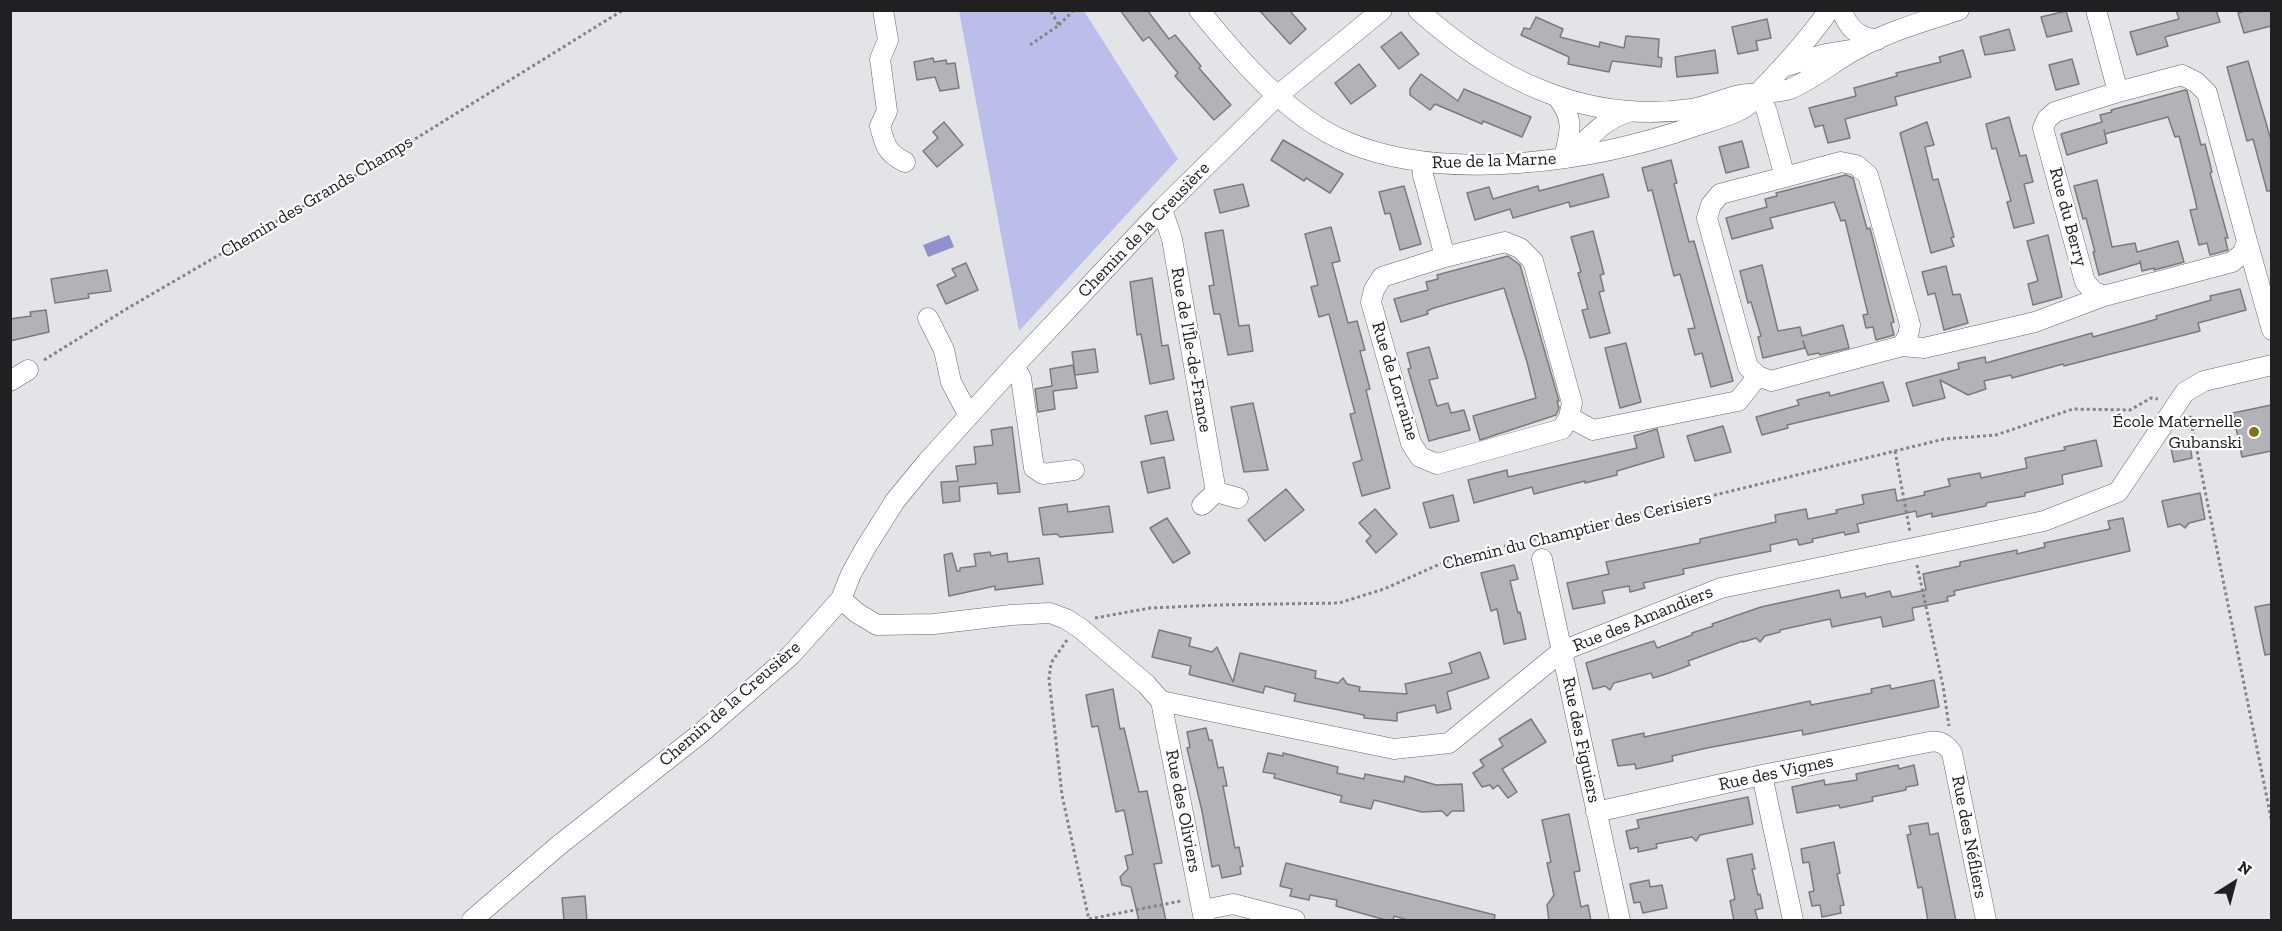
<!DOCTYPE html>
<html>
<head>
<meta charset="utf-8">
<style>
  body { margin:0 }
  #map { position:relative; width:2282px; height:931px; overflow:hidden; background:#e3e4e8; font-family:"Zilla Slab",serif }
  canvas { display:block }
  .frame { position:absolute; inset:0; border:12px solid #202022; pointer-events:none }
  .north { position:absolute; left:2204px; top:853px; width:60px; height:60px; -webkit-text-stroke:4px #fff; paint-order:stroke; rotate:36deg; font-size:16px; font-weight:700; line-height:24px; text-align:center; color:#202022 }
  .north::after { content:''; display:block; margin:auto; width:21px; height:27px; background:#202022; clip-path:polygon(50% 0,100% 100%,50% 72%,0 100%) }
</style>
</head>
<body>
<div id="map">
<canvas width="2282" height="931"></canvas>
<div class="frame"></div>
<div class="north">N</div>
</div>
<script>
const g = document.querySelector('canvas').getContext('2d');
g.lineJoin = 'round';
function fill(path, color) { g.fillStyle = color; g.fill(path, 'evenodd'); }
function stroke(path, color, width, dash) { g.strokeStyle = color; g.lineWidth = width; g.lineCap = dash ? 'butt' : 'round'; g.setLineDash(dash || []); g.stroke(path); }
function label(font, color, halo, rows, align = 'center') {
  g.font = font + ' "Zilla Slab",serif'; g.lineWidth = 4.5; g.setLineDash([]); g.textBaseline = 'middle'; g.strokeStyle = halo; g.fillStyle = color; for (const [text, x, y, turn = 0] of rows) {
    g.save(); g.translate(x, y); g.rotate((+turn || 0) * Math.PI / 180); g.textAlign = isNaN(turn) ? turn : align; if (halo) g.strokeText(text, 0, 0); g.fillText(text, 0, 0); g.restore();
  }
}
fill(new Path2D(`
  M959,11H1084L1178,159L1019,331Z`), '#bbbeea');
fill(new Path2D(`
  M949,235L954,247L928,257L923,245Z`), '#8e91cb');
const building = new Path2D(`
  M1120,10H1147L1169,39L1175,35L1201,66L1199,68L1231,105L1214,120L1175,76L1178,73L1149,37L1143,41Z
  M1259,10H1289L1306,29L1290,44Z
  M2176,10H2216L2220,22L2165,37L2168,46L2137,55L2130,32L2179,19Z
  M2249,10H2271V26L2244,33L2238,13Z
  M2066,11L2072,31L2047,37L2041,17Z
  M1536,17L1563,29L1560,37L1599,47L1600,42L1624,48L1626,36L1659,39L1658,57L1662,58L1661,67L1612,61L1609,72L1568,64L1569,57L1521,35L1524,28L1530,29Z
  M1767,19L1771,38L1756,41L1758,50L1738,54L1732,27Z
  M2009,29L2015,50L1985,55L1980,37Z
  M1401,32L1419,54L1399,69L1381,47Z
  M1715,50L1718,73L1677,77L1675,57Z
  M1963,50L1971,77L1895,97L1897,105L1845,119L1850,138L1828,143L1823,125L1815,127L1809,108L1856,96L1854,88L1897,76L1896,73L1941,62L1939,57Z
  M933,58L934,62L946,60L947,64L955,63L959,88L940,91L935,77L917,80L914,62Z
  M2072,59L2079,84L2056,90L2049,65Z
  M2248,61L2271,140V191H2267L2253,139L2247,141L2227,67Z
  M1359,64L1376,86L1351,104L1335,83Z
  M1421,74L1458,101L1464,89L1531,117L1522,137L1483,121L1482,124L1435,104L1430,110L1410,95V89Z
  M2185,90L2187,91L2201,145L2205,144L2212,172L2210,173L2228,238H2225L2228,250L2210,255L2207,243L2199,245L2190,210L2197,209L2195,199L2179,136L2175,137L2168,117L2105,134L2104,130L2107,143L2067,155L2061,134L2102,122L2100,115L2112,112L2111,110Z
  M2009,117L2020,156L2026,155L2033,182L2024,184L2034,223L2014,228L2007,202L2011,201L1996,148L1992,149L1986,124Z
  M944,122L963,145L937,167L923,151L938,138L933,132Z
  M1927,122L1934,145L1925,147L1933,180L1938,179L1954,237L1951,238L1954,246L1931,253L1900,133Z
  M1283,140L1343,174L1330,193L1306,178L1304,181L1271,160Z
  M1742,141L1749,167L1726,173L1719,147Z
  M1671,160L1677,183L1674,184L1689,242L1694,241L1733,381L1711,387L1702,353L1695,355L1688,329L1695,328L1680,274L1674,276L1652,190L1648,191L1642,168Z
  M1603,174L1609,197L1570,207L1569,202L1513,218L1510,209L1475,220L1467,193L1489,187L1493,199L1538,186L1539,191Z
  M1846,175L1853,178L1867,229L1870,228L1894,322L1891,323L1894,335L1876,340L1873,327L1866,328L1863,315L1868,314L1845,220L1841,221L1834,202L1770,218L1773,228L1732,239L1726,218L1767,207L1765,199L1777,196L1776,193Z
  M2097,180L2112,247L2135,243L2137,252L2178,241L2184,262L2154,270V268L2142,271L2140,261V263L2099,275L2093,252H2095L2086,218L2083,219L2074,186Z
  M1243,184L1249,206L1220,213L1214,190Z
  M1404,186L1421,244L1400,250L1390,213L1385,214L1379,192Z
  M1331,227L1340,261L1332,263L1348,323L1357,321L1365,350L1360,351L1370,389L1366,390L1390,488L1362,496L1353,463L1362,460L1350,414L1355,413L1329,314L1319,317L1311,287L1318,285L1305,234Z
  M1223,230L1239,326L1249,325L1253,351L1228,355L1220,314H1214L1209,286L1214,285L1205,233Z
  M1593,231L1604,274L1600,275L1604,291L1599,292L1610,333L1590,338L1582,310L1588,309L1578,273L1581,272L1571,237Z
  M2048,235L2062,297L2033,305L2028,284L2038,281L2027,241Z
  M1508,256L1520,265L1559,401H1557L1559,408L1556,415L1480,440L1473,416L1536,398L1527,362L1504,288L1434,308L1427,311L1428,314L1401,322L1394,299L1428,290L1426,282L1438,279L1437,275Z
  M966,263L978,290L946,304L937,285L956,276L952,269Z
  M1762,265L1778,331L1800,327L1802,336L1843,325L1849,348L1820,355L1819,353L1808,355L1803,341L1805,348L1763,358L1758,337L1761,336L1751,302L1748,303L1740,271Z
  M1946,266L1953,295L1960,294L1968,323L1944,330L1935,293L1928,295L1922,272Z
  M107,270L111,291L88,294L89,298L55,303L51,279Z
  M1152,278L1162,346L1168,345L1174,379L1150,384L1141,334L1137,335L1130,282Z
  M2240,289L2246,310L2198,323L2200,331L2064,366L2063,364L2012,378L2011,375L1984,381L1986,389L1968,395L1940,380L1945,398L1913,406L1906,383L1959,369L1958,363L1985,357L1986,363L2092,333L2093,337L2157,319L2156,316L2211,300L2210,296Z
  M46,310L49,332L10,341V319L31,316L30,312Z
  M1626,343L1641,402L1620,408L1605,348Z
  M1429,347L1438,378L1429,380L1437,406L1448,403L1451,413L1464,410L1470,430L1429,441L1408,369L1411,368L1407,353Z
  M1095,349L1098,372L1075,375L1072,352Z
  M1073,365L1077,388L1053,391L1055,409L1038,412L1035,389L1052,386L1050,369Z
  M1883,382L1889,401L1787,425L1788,428L1762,435L1756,417L1799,405L1797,400L1829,392L1830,396Z
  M1253,403L1268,470L1244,472L1231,407Z
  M2271,405V451L2242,457L2233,413Z
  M1167,411L1174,440L1151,444L1145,416Z
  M1723,426L1731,452L1695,461L1687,436Z
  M1012,427L1020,492L998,494L997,483L959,487L960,501L943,503L941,482L958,481L956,466L976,464L974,447L993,445L991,430Z
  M1657,429L1664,457L1617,471V475L1585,483V481L1534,494L1532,487L1474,503L1468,480L1507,470L1508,477L1637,448L1634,436Z
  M2096,440L2102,466L2062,475L2063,484L2025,493V496L1986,503V506L1932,517V513L1917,517L1916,511L1857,524L1859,532L1845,535L1844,532L1812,539L1813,542L1799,545L1797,539L1770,545L1771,551L1683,569L1684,574L1643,583L1645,588L1630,592L1629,586L1602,591L1605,603L1573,609L1567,583L1609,574L1606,562L1700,543V539L1776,522L1775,515L1806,509L1808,519L1837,513L1836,510L1864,504L1862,495L1895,489L1897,501L1925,495L1924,492L1950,486L1948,479L1980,473L1981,478L2027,468L2025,458L2065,450L2064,447Z
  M2189,440L2192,458L2174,462L2170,444Z
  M1164,457L1170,488L1148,493L1141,462Z
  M1286,489L1304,510L1265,541L1248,520Z
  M2200,493L2205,519L2189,523L2185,528L2180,524L2168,527L2162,501Z
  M1453,495L1459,521L1430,528L1423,503Z
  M1067,504L1068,512L1109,506L1113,532L1060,537L1057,534L1043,535L1039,508Z
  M1375,509L1397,534L1376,553L1366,541L1371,536L1359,523Z
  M1167,518L1190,553L1173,563L1150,528Z
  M2123,518L2130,551L1954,591L1955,595L1947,597L1948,601L1912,608L1914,620L1883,627L1881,617L1832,627L1830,619L1780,630V632L1765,636L1760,642L1756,638L1743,642V641L1688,661L1690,665L1669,673L1653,678L1651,673L1614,683L1610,690L1605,686L1593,689L1586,663L1654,641L1657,648L1692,635V633L1713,626L1712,624L1761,607L1839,590L1841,598L1865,593L1866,597L1890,591L1892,597L1899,596L1926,590L1923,574L1960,566V562L2017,550V554L2045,547L2044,543L2110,529L2108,521Z
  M990,552L991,556L1007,553L1008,562L1039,558L1043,584L995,590V586L949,596L944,555L952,553L957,571H960V568L976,566L974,554Z
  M1514,565L1518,579L1510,581L1518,613L1520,612L1526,639L1504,644L1497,609L1491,611L1481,573Z
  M2271,604V654L2265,655L2255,607Z
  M1159,630L1191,638L1189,646L1212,652L1217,647L1233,682L1240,653L1316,671L1315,678L1338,683L1343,678L1347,684L1360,687L1359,691L1407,694L1405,684L1452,673L1449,663L1480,652L1489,678L1447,692L1451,709L1437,713L1435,705L1397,713V721L1364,718V715L1294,701L1296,694L1265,686L1263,693L1191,675L1189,674L1191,666L1152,657Z
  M1934,680L1939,707L1803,735L1802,730L1707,748L1672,756L1673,761L1636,769L1635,764L1618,766L1612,740L1644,733V737L1810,701L1811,705L1872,693L1871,689L1890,685L1891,689Z
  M1113,689L1120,729L1124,728L1139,792L1147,791L1162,863L1154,864L1166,921H1139L1131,887L1122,885L1120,877L1128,869L1125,856L1133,854L1124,810L1116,812L1098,726L1092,727L1086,695Z
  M1531,719L1546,742L1502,769L1517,792L1508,798L1498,785L1493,789L1490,785L1482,787L1473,773L1484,766L1480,760L1503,746L1499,739Z
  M1206,728L1209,740H1212L1218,768L1223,767L1227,786H1223L1235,848L1239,847L1243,866L1240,867L1241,874L1222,878L1219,865L1212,867L1202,811L1187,748L1190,747L1187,732Z
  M1268,753L1283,756V753L1338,767L1337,773L1364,779L1365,774L1404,782L1405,776L1436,785L1462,784L1464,811H1452L1447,816L1442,811L1422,812L1374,800L1371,809L1340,802L1342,796L1274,778L1275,774L1263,772Z
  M1898,765L1899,769L1914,765L1918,785L1906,787V790L1872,797L1873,801L1840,808L1839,805L1797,813L1792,787L1824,780L1825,785L1857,780L1856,774Z
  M1748,797L1753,824L1700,835L1696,841L1692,837L1656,844L1657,848L1638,852V847L1630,849L1626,831L1639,828L1637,820Z
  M1569,814L1580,871L1574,872L1581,907L1588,905L1591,921H1549L1547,905L1554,895L1547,863L1551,862L1542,820Z
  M1928,823L1930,835L1938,833L1956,921H1928L1922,887L1918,888L1907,835L1911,834L1909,826Z
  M1834,842L1840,873L1837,874L1844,905L1840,906L1841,913L1822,917L1820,905L1812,906L1809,892L1814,891L1809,862L1803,863L1801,849Z
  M1752,854L1755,869H1752L1758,895L1760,894L1763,908L1755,910L1758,921H1734L1730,901L1735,899L1727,859Z
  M1286,863L1495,915L1494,921H1411L1394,916L1393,921H1389L1336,906L1337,900L1310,895L1309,900L1290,896L1292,889L1280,886Z
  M1649,880L1650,887L1662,885L1667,908L1643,913L1640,902L1634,903L1630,884Z
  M585,896L587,921H564L562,898Z`);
fill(building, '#b2b2b7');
stroke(building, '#7a7b7f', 1.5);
const minor = new Path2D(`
  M883,10L888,40L880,59L887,111L880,126C885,146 887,153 905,162
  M1199,10C1238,58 1289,118 1347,142C1447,184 1596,161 1695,126C1710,121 1728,117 1742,109C1749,106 1756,96 1761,90C1785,65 1809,39 1829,10
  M1418,10C1496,80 1585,124 1692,109C1710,106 1724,98 1740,95C1756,92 1775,94 1790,89C1814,79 1834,61 1857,49C1889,31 1925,21 1959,10
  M1842,10C1847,28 1860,38 1877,40
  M2096,10L2118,92
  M1783,67L1825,54L1850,50
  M2182,75L2196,82L2207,93L2247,241L2243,253L2232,262L2104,296L2093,291L2085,282L2043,128L2047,119L2055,112L2118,92Z
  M1759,93L1767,112L1785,177L1720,194L1711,205L1707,218L1748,367L1758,376L1771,381L1902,346L1908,336L1910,325L1868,175L1856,165L1841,162L1785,177
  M1558,98C1575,120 1570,132 1564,158
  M1567,157C1590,140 1600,120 1629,112
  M1422,163L1423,175L1445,257L1505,242L1520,248L1533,261L1572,403L1569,417L1562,429L1437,464L1420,457L1411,443L1371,302L1374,290L1382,277L1445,257
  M1162,209L1172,239L1216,492
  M2247,241L2272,330
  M928,318L944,350L951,382L969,416
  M1902,346L1924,348L2035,322L2104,296
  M1014,366L1021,378L1034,468L1043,474L1074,470
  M10,381L28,370
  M1569,417L1593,430L1738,401L1758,376
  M1202,505L1216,492L1238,498
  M1542,559L1620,920
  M841,599L857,613L877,625L934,624L1011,615L1050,613L1066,619L1080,628L1146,684L1161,701L1394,749L1449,743L1562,651L1721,588L2044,521L2118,492L2185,392L2204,381L2272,365
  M1161,701L1204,920
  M1762,775L1793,920
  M1596,812L1762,775L1929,742C1940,740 1946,744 1952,753L1986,920
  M1203,910L1233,904L1295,920
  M472,920L558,846L701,733L791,655L841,599L851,574L866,547L895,501L927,462L1014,366L1162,209L1277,96L1382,10`);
stroke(minor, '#67676b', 21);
stroke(new Path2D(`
  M1059,25L1074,10
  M1030,45L1059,25L1050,10
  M44,360L128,308L365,170L623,10
  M2190,416L2272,823
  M1895,451L1910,532
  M1917,565L1943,686L1949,726
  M1095,618L1150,608L1217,605L1339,603L1384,589L1449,560L1944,439L1996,435L2073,409L2130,410L2151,398L2158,399
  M1067,640L1051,663L1049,679L1062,795L1089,920
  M1089,919L1181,901`), '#848487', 3, [3, 3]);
stroke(minor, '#fff', 20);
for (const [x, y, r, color] of [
  [2254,432,6,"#807315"]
]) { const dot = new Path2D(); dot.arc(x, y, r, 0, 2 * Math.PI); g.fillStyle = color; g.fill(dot); stroke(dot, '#fff', 2); }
label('18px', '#202022', '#fff', [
  ["Rue de la Marne",1494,161,-2],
  ["Chemin des Grands Champs",317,197,-31],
  ["Rue du Berry",2068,217,75],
  ["Chemin de la Creusière",1144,230,-46],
  ["Rue de l'Île-de-France",1191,350,80],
  ["Rue de Lorraine",1395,381,73],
  ["Chemin du Champtier des Cerisiers",1577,531,-14],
  ["Rue des Amandiers",1643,619,-22],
  ["Chemin de la Creusière",730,704,-41],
  ["Rue des Figuiers",1581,740,78],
  ["Rue des Vignes",1776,773,-12],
  ["Rue des Oliviers",1183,811,79],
  ["Rue des Néfliers",1969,837,79]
]);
label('18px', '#202022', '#fff', [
  ["École Maternelle",2242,422],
  ["Gubanski",2242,443]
], 'right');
</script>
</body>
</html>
